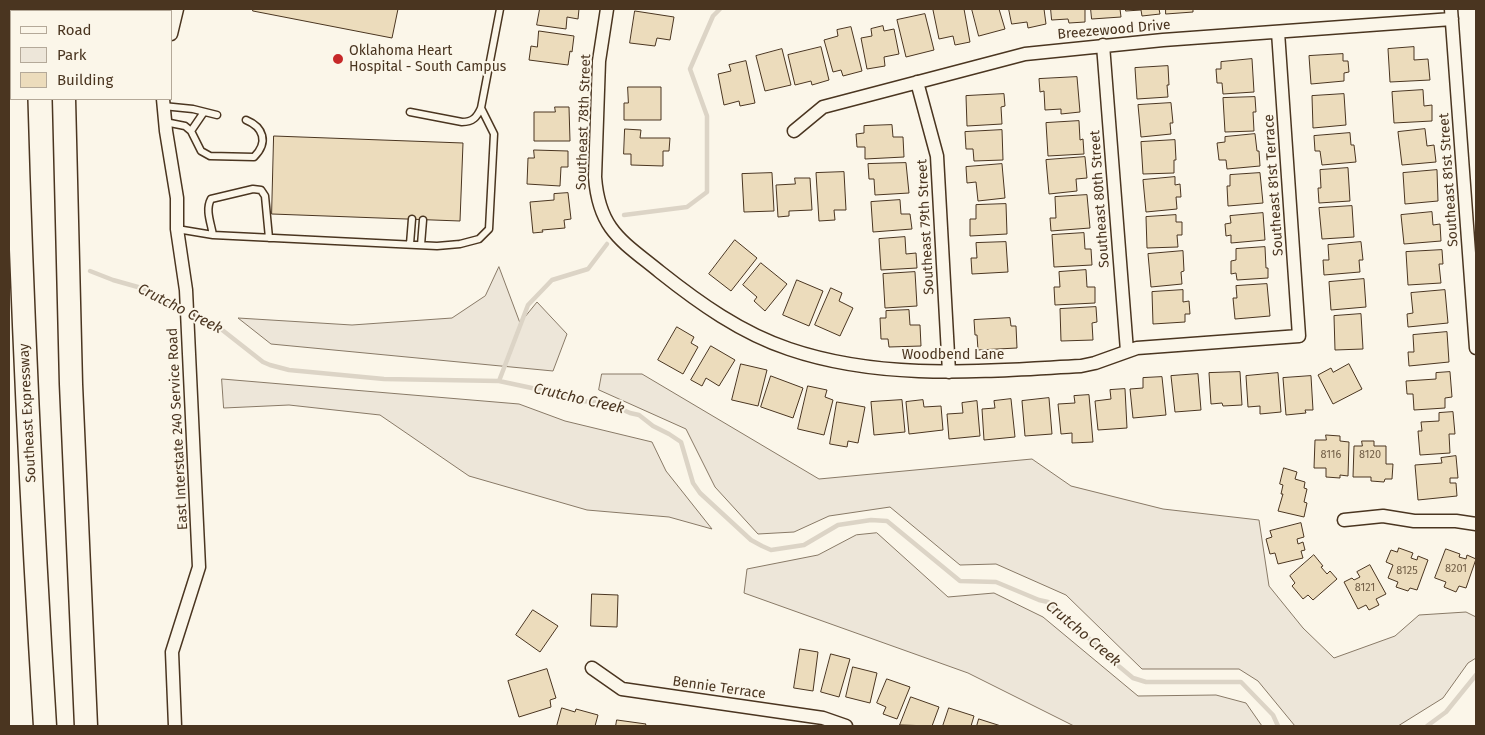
<!DOCTYPE html>
<html>
<head>
<meta charset="utf-8">
<style>
  body { margin:0 }
  #map { position:relative; width:1485px; height:735px; overflow:hidden; background:#fbf6e9; font-family:"Fira Sans",sans-serif }
  canvas { display:block }
  .frame { position:absolute; inset:0; border:10px solid #4a3520; pointer-events:none }
  .legend { position:absolute; left:10px; top:10px; width:162px; height:90px; box-sizing:border-box; background:#fbf6e9; border:1px solid #b4a999; margin:0; padding:6px 9px; list-style:none; font-size:15px; color:#4a3520 }
  .legend li { display:flex; align-items:center; gap:10px; height:25px }
  .legend b { width:25px; border:1px solid #b4a999 }
</style>
</head>
<body>
<div id="map">
<canvas width="1485" height="735"></canvas>
<div class="frame"></div>
<ul class="legend">
<li><b style="height:6px;background:#fbf6e9"></b>Road</li>
<li><b style="height:14px;background:#ede6d9"></b>Park</li>
<li><b style="height:14px;background:#ecdcbc"></b>Building</li>
</ul>
</div>
<script>
const g = document.querySelector('canvas').getContext('2d');
g.lineJoin = 'round';
function fill(path, color) { g.fillStyle = color; g.fill(path, 'evenodd'); }
function stroke(path, color, width, dash) { g.strokeStyle = color; g.lineWidth = width; g.lineCap = dash ? 'butt' : 'round'; g.setLineDash(dash || []); g.stroke(path); }
function label(font, color, halo, rows, align = 'center') {
  g.font = font + ' "Fira Sans",sans-serif'; g.lineWidth = 4; g.setLineDash([]); g.textBaseline = 'middle'; g.strokeStyle = halo; g.fillStyle = color; for (const [text, x, y, turn = 0] of rows) {
    g.save(); g.translate(x, y); g.rotate((+turn || 0) * Math.PI / 180); g.textAlign = isNaN(turn) ? turn : align; if (halo) g.strokeText(text, 0, 0); g.fillText(text, 0, 0); g.restore();
  }
}
const green = new Path2D(`
  M499,267L520,323L537,302L567,334L553,371L271,344L238,318L352,325L452,318L485,296Z
  M602,374H642L819,479L1032,459L1071,486L1163,509L1259,520L1269,586L1303,628L1334,658L1395,636L1419,615L1466,612L1476,617V658L1468,663L1443,698L1398,726H1295L1258,681L1239,669H1142L1066,595L996,564L960,565L890,507L829,516L794,532L758,534L715,487L686,429L599,390Z
  M222,379L519,404L565,421L652,442L666,471L712,529L669,517L587,510L469,476L380,415L289,405L224,408Z
  M877,533L948,597L994,593L1043,617L1138,696L1216,695L1246,703L1262,726H1074L968,673L744,593L747,569L818,555L856,535Z`);
fill(green, '#ede6d9');
stroke(green, '#887966', 1);
stroke(new Path2D(`
  M624,215L687,207L707,192V116L690,69L713,16L720,9
  M90,271L113,280L145,289L158,297L188,311L221,329L263,362L270,365L289,370L384,379L499,381L574,397L581,401L608,403L630,413L639,415L653,426L669,434L681,442L693,483L700,493L751,540L762,546L771,550L804,545L838,525L871,520L887,521L960,581L996,582L1039,600L1048,602L1067,617L1109,658L1133,678L1146,682H1241L1273,715L1278,726
  M499,381L528,305L552,280L588,269L607,244
  M1427,726L1446,712L1476,675`), '#dcd4c6', 4.5);
const building = new Path2D(`
  M253,9H398L392,38L253,11Z
  M540,9H579L578,19L567,17L566,29L537,25Z
  M940,9H964L970,42L955,45L953,36L939,39L933,10Z
  M972,9H999L1005,29L979,36Z
  M1009,9H1044L1046,24L1028,28L1027,22L1012,24Z
  M1051,9H1085V22L1069,23L1068,19L1052,20Z
  M1091,9H1120L1121,17L1092,19Z
  M1126,9H1159L1160,14L1142,16L1141,10L1126,11Z
  M1166,9H1193V12L1166,14Z
  M635,11L674,17L670,40L657,38L655,46L630,43Z
  M925,14L934,50L906,57L897,20Z
  M883,26L884,31L894,29L899,54L884,57L885,66L867,69L861,38L872,36L871,29Z
  M851,27L862,71L843,76L841,70L833,72L824,40L838,36L837,30Z
  M539,31L574,36L572,52L570,51L568,65L529,60L531,46L537,47Z
  M821,47L829,80L812,85L811,81L795,85L788,55Z
  M1414,47V60L1428,59L1430,80L1390,82L1388,49Z
  M782,49L791,85L765,91L756,56Z
  M1343,54V61H1348L1349,72L1344,73V81L1311,84L1309,56Z
  M1252,59L1254,92L1223,94L1222,83H1217L1216,69H1221V62Z
  M746,61L755,103L740,106L739,101L724,105L718,74L731,71L729,65Z
  M1168,66L1169,85H1167L1168,97L1137,99L1135,68Z
  M1077,77L1080,112L1061,114V109L1045,110L1044,91L1040,92L1039,79Z
  M628,87H661V120H624V103H628Z
  M1423,90L1424,106L1432,105V121L1394,123L1392,92Z
  M1004,94L1005,106L1001,107L1002,124L967,126L966,96Z
  M1344,94L1346,125L1313,128L1312,96Z
  M1255,97L1256,112H1253L1254,131L1225,132L1223,98Z
  M1171,103L1173,123H1170L1171,134L1141,137L1138,105Z
  M555,107H569L570,141H534V112H555Z
  M1079,121L1080,140L1083,139L1084,154L1048,156L1046,123Z
  M892,125L893,137H903L904,157L865,159V147H857L856,134L864,133V126Z
  M625,129L641,130L640,138H670L669,151H663V166L631,165V154H624Z
  M1425,129L1427,146L1434,145L1436,162L1402,165L1398,132Z
  M1002,130L1003,160L974,161L973,149H966L965,132Z
  M1350,133L1351,145H1354L1356,162L1322,165L1320,151H1315L1314,136Z
  M1255,134L1257,151H1259L1260,166L1227,169L1226,160H1219L1217,143L1225,142V137Z
  M274,136L463,143L460,221L272,214Z
  M1175,140L1176,160H1174V173L1143,174L1141,142Z
  M534,150L568,151V167H561L560,186L527,184L528,158H534Z
  M1085,157L1087,178L1076,179L1077,191L1049,194L1046,160Z
  M906,163L909,193L875,195L874,179H869L868,164Z
  M1002,164L1005,198L978,201L976,182L967,183L966,167Z
  M1348,168L1350,201L1319,203L1318,188H1321L1320,170Z
  M1437,170L1438,201L1405,204L1403,173Z
  M844,172L846,210H834L835,220L819,221L816,173Z
  M772,173L774,211L744,212L742,174Z
  M1260,173L1263,203L1228,206L1227,186H1230V175Z
  M1175,177V185L1180,184L1181,197H1176L1177,209L1146,212L1143,180Z
  M795,178H810L812,210L789,211V216L778,217L776,185L795,184Z
  M568,193L571,219L564,220L565,228L542,230L543,232L533,233L530,202L554,200V194Z
  M1087,195L1090,228L1051,231L1050,218H1056L1055,197Z
  M900,200L901,214H910L912,229L873,232L871,202Z
  M1006,204L1007,234L970,236V219H976V205Z
  M1352,206L1354,237L1322,239L1319,208Z
  M1432,212L1433,225L1440,224L1441,241L1404,244L1401,215Z
  M1263,213L1265,240L1231,243V235L1226,236L1225,224L1231,223L1230,216Z
  M1176,215V222H1182V235H1177L1178,247L1147,248L1146,217Z
  M1084,233L1085,249H1091L1092,265L1054,267L1052,235Z
  M905,237L906,254L916,253L917,268L881,270L879,239Z
  M735,240L757,258L731,291L709,274Z
  M1006,242L1008,272L972,274L971,258H977L976,243Z
  M1361,242L1363,260H1359L1360,272L1324,275L1323,260H1329L1328,245Z
  M1265,247L1266,268H1268V278L1237,280L1236,273L1231,274V261L1236,260V249Z
  M1442,250L1443,264H1439L1441,283L1408,285L1406,252Z
  M1183,251L1184,271L1181,272L1182,284L1151,287L1148,254Z
  M761,263L787,284L765,311L754,301L757,297L743,285Z
  M1086,270L1087,287H1095V303L1055,305L1054,287H1060L1059,272Z
  M915,272L917,306L885,308L883,274Z
  M1364,279L1366,307L1331,310L1329,282Z
  M797,280L823,291L809,326L783,315Z
  M1267,284L1270,316L1235,319L1233,298H1237L1236,286Z
  M831,288L842,293L839,301L853,308L840,336L815,325Z
  M1183,290V302L1189,301L1190,314H1185V322L1153,324L1152,292Z
  M1445,290L1448,323L1408,327L1407,314L1413,313L1411,293Z
  M1096,307L1097,322L1092,323L1093,340L1061,341L1060,309Z
  M909,310L910,325H920L921,346L889,347L888,339H881L880,318H886V311Z
  M1361,314L1363,349L1335,350L1334,316Z
  M1010,318L1011,326H1016L1017,348L978,350L977,335H975L974,320Z
  M677,327L694,337L691,343L698,347L683,374L658,360Z
  M1447,332L1449,362L1409,366L1408,352H1414L1413,335Z
  M711,346L735,360L719,386L706,378L702,386L691,380Z
  M741,364L767,370L758,406L732,400Z
  M1349,364L1362,389L1333,404L1318,375L1331,368L1333,372Z
  M1240,372L1242,405L1223,406L1222,403L1211,404L1209,373Z
  M1450,372L1452,397L1445,398V408L1414,410L1413,394H1407L1406,381L1436,379V373Z
  M1278,373L1281,412L1260,414V406L1248,407L1246,376Z
  M1198,374L1201,410L1175,412L1171,376Z
  M771,376L803,388L793,418L761,407Z
  M1311,376L1313,410H1305L1306,413L1286,415L1283,378Z
  M1162,377L1166,415L1133,418L1130,389L1143,388V378Z
  M808,386L827,390L825,397L833,400L824,435L798,429Z
  M1125,389L1127,428L1098,430L1095,401L1111,399L1110,390Z
  M1089,395L1093,442L1072,443V433L1061,434L1058,404L1075,403L1074,396Z
  M1049,398L1052,434L1025,436L1022,401Z
  M1011,399L1015,437L984,440L982,409L995,408L994,401Z
  M902,400L905,432L874,435L871,402Z
  M923,400L924,407L941,406L943,430L909,434L906,402Z
  M977,401L980,436L949,439L947,414L963,413L962,403Z
  M837,402L865,407L858,443L848,441L847,447L830,444Z
  M1453,412L1455,434H1449L1450,453L1420,455L1418,431H1422L1421,422L1439,421V413Z
  M1326,435L1340,436V441L1349,442L1348,476L1340,475V478L1326,477V468H1314L1315,440H1326Z
  M1362,441H1374V446H1386V464H1393L1392,479H1385L1384,482L1371,481V477H1353L1354,446H1362Z
  M1456,456L1458,478H1450V483H1456L1457,496L1418,500L1415,465L1442,463L1441,458Z
  M1284,468L1297,472L1295,479L1305,482L1304,488L1307,489L1304,502L1307,503L1304,517L1278,511L1283,494H1281L1283,485L1280,484Z
  M1301,523L1304,537L1297,539L1298,544L1303,542L1305,550L1301,551L1303,558L1278,564L1275,553L1270,554L1266,539L1272,537L1270,531Z
  M1399,548L1413,553L1411,558L1417,560L1418,556L1428,560L1417,590L1410,588L1408,591L1396,587L1398,582L1388,578L1393,565L1386,562L1391,550L1397,552Z
  M1446,549L1460,554L1459,557L1466,559L1467,555L1476,559L1466,588L1459,586L1456,592L1444,587L1446,582L1435,578Z
  M1314,555L1323,566L1321,567L1327,574L1330,571L1337,579L1313,600L1308,595L1303,599L1292,586L1295,583L1290,576Z
  M1370,565L1386,594L1376,599L1379,605L1369,610L1366,605L1358,609L1344,582L1352,578L1354,580L1360,577L1357,572Z
  M592,594L618,595L617,627L591,626Z
  M533,610L558,626L540,652L516,635Z
  M800,649L818,652L813,691L794,688Z
  M831,654L850,659L839,697L821,692Z
  M853,667L877,673L870,703L846,697Z
  M547,669L556,698L550,700L551,707L519,717L508,681Z
  M887,679L910,687L897,719L883,714L886,707L877,703Z
  M911,697L939,707L932,726L900,725Z
  M562,708L575,712L576,709L598,715L595,726H557Z
  M949,708L974,716L971,726H943Z
  M979,719L1001,726H977Z
  M617,720L646,724L645,726H616Z`);
fill(building, '#ecdcbc');
stroke(building, '#4a3520', 1);
const service = new Path2D(`
  M163,106L193,109L217,115
  M410,112L462,122C473,122 477,117 481,108L500,9
  M165,122L185,126L191,131L201,151L210,156L254,157C269,142 263,127 246,120
  M191,131L204,112
  M177,229L213,235L437,246L460,244L479,239L489,229L494,134L481,108
  M213,235C211,223 205,210 211,199L253,189L261,190L265,196L269,238
  M410,244L412,219
  M421,245L423,220`);
const minor = new Path2D(`
  M607,9L599,61L595,177C599,230 622,241 660,272C699,303 741,333 789,349C883,381 984,371 1081,366L1095,363L1137,348L1299,336L1278,32
  M1451,9L1476,348
  M171,34L177,9
  M1103,45L1127,351
  M917,82L937,156L949,372
  M163,99L166,131L177,198V229L186,290L199,567L172,652L175,726
  M794,131L823,107L1025,54L1163,40L1452,19
  M1344,520L1383,516L1414,521H1456L1476,524
  M592,668L622,689L823,718L846,726`);
const motorway = new Path2D(`
  M14,9V11
  M63,9V11
  M83,11V9
  M16,99C22,308 32,517 45,726
  M64,99L71,384L86,726`);
stroke(service, '#4a3520', 9);
stroke(minor, '#4a3520', 15);
stroke(motorway, '#4a3520', 25);
stroke(service, '#fbf6e9', 6);
stroke(minor, '#fbf6e9', 12);
stroke(motorway, '#fbf6e9', 22);
for (const [x, y, r, color] of [
  [338,59,6,"#c62828"]
]) { const dot = new Path2D(); dot.arc(x, y, r, 0, 2 * Math.PI); g.fillStyle = color; g.fill(dot); stroke(dot, '#fbf6e9', 2); }
label('11px', '#725f47', null, [
  ["8116",1331,455],
  ["8120",1370,455],
  ["8201",1456,569],
  ["8125",1407,571],
  ["8121",1365,588]
]);
label('14px', '#4a3520', '#fbf6e9', [
  ["Breezewood Drive",1114,30,-5],
  ["Southeast 78th Street",584,122,-88],
  ["Southeast 81st Street",1449,180,-94],
  ["Southeast 81st Terrace",1274,185,-94],
  ["Southeast 80th Street",1100,199,-94],
  ["Southeast 79th Street",926,227,-93],
  ["Woodbend Lane",953,355],
  ["Southeast Expressway",28,413,-93],
  ["East Interstate 240 Service Road",178,429,-93],
  ["Bennie Terrace",719,688,8]
]);
label('14px', '#4a3520', '#fbf6e9', [
  ["Oklahoma Heart",349,51],
  ["Hospital - South Campus",349,67]
], 'left');
label('italic 15px', '#4a3520', '#fbf6e9', [
  ["Crutcho Creek",180,309,27],
  ["Crutcho Creek",579,399,13],
  ["Crutcho Creek",1083,634,40]
]);
</script>
</body>
</html>
